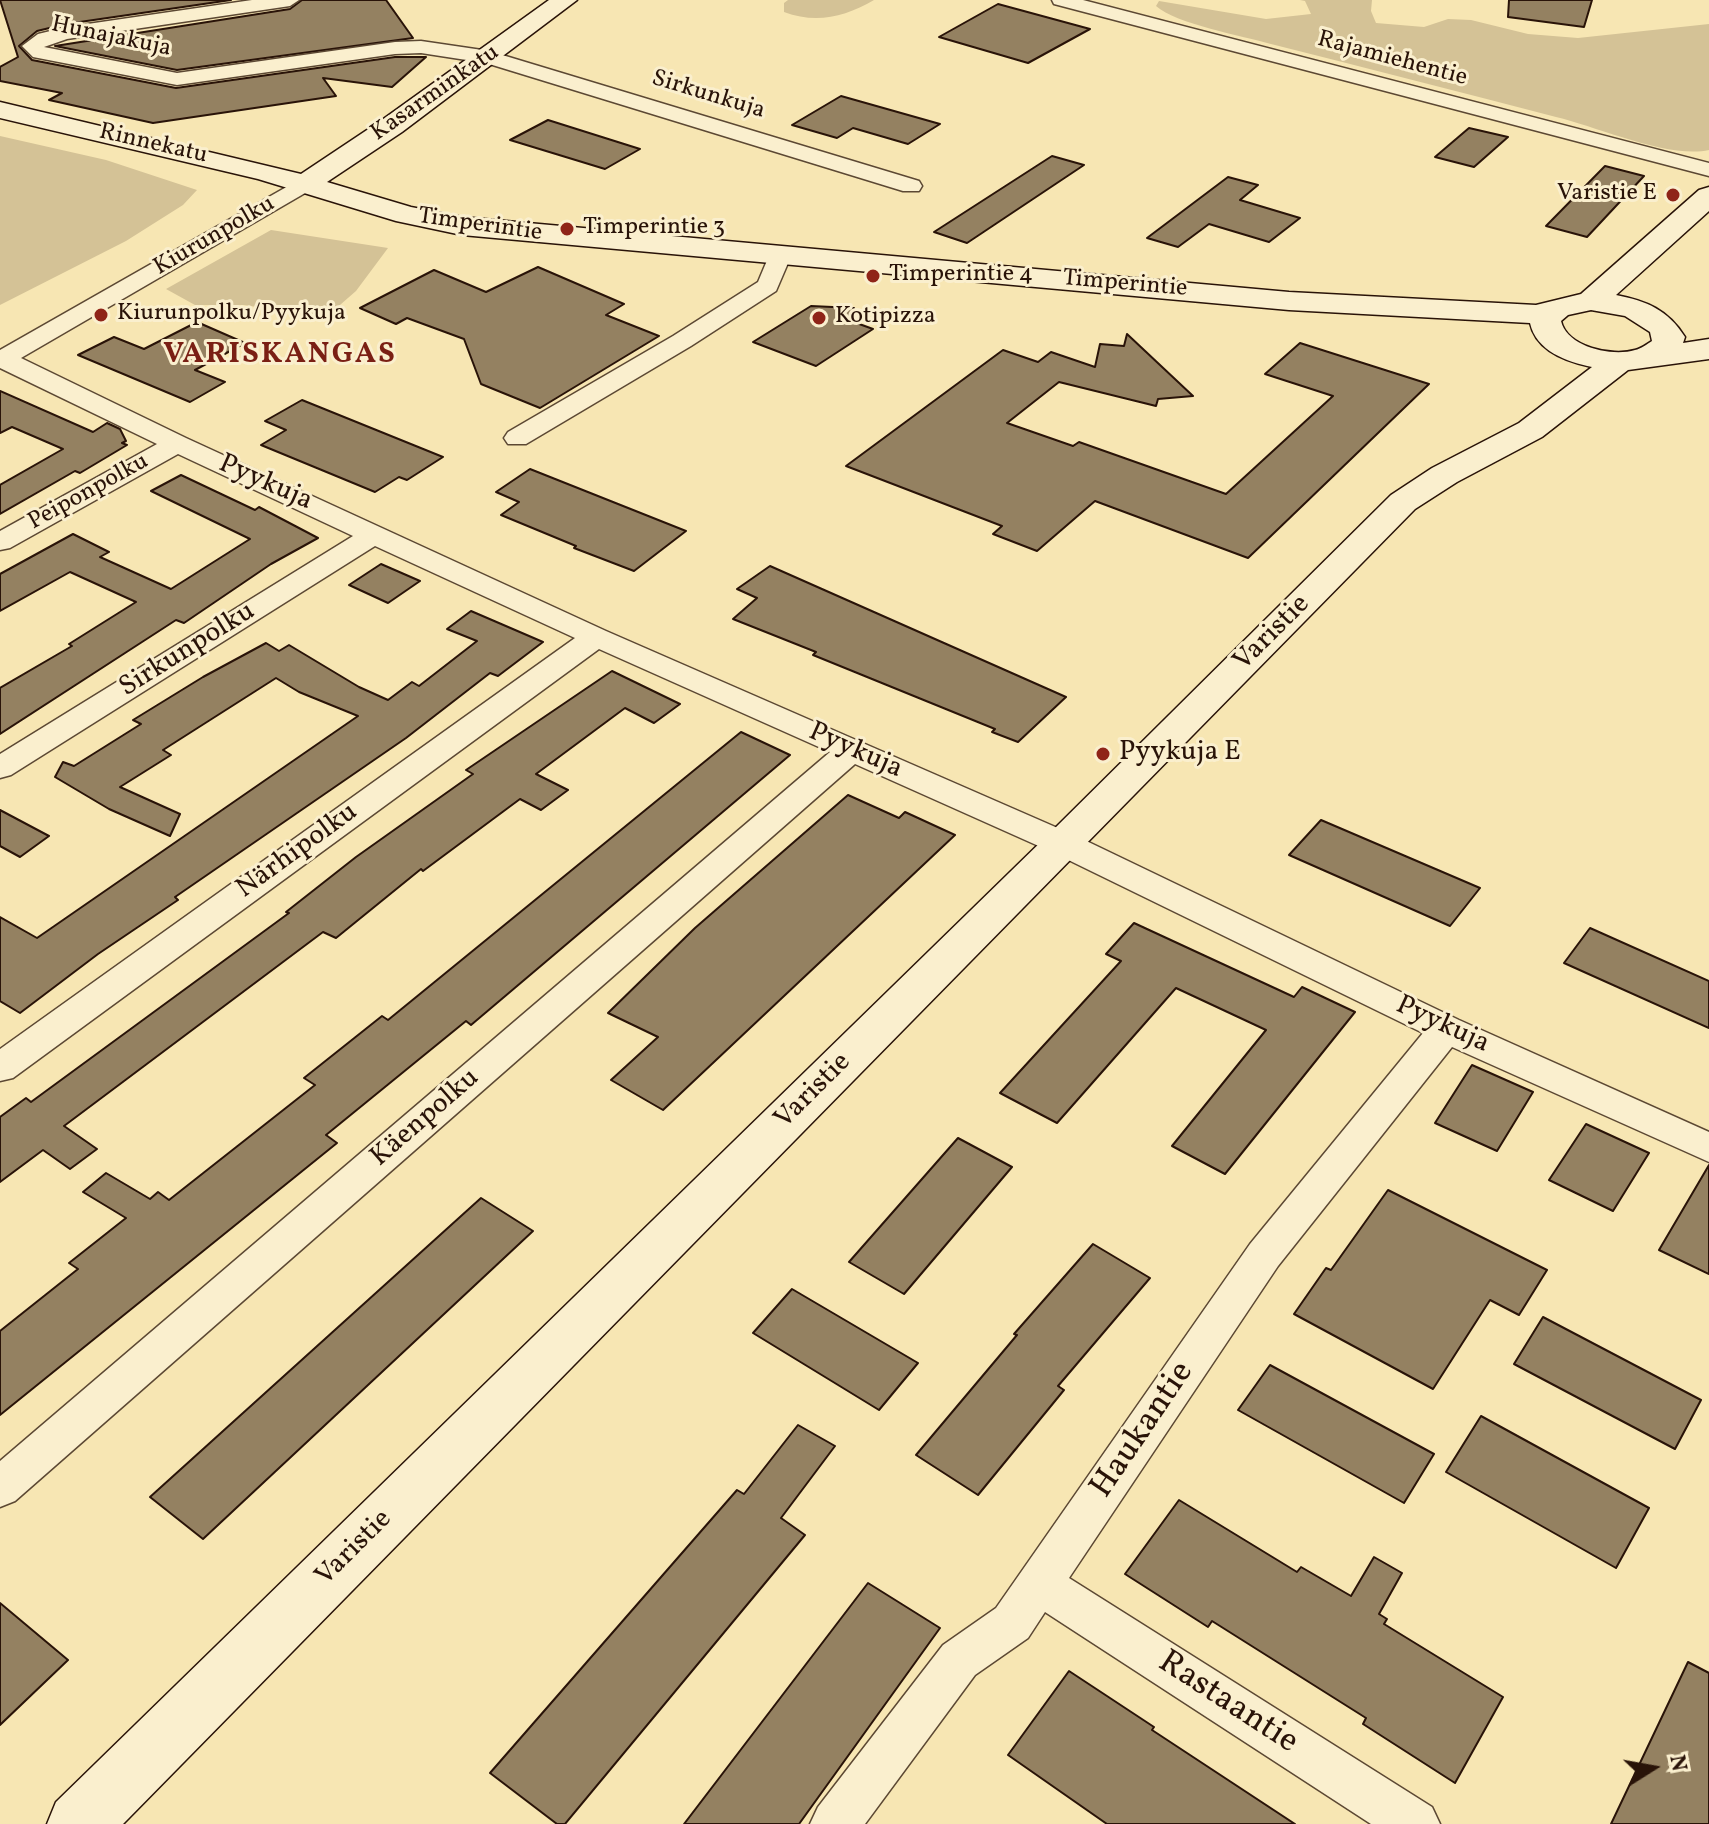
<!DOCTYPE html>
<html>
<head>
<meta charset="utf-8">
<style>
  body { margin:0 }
  #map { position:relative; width:1709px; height:1824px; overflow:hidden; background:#f7e6b3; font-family:Vollkorn,serif }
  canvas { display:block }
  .north { position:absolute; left:1613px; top:1728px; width:80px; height:80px; -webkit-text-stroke:6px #faefce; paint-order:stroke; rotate:79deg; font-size:22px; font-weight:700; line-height:32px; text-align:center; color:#291308 }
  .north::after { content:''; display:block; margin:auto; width:28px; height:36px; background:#291308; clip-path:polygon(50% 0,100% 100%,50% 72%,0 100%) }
</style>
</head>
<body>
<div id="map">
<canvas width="1709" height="1824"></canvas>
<div class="north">N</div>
</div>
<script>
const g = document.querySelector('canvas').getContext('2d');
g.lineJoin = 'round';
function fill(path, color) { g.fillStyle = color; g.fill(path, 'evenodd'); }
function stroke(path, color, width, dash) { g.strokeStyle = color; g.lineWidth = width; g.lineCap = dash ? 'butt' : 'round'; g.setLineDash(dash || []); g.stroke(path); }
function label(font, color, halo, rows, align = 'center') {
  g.font = font + ' Vollkorn,serif'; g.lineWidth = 6; g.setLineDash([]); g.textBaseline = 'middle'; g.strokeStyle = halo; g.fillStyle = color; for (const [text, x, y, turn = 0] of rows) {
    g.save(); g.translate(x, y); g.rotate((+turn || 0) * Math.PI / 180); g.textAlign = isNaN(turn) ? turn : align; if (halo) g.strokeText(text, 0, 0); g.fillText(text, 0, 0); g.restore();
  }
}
fill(new Path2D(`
  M788,0H874C845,17 816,24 784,12V3Z
  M1300,0H1372L1371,11L1376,23L1424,27L1448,19L1471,20L1528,34L1578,38L1709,24V150C1669,159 1598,127 1556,117C1461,92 1366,68 1271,44C1243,36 1176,24 1156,6L1159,1L1266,19L1311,14L1305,1Z
  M0,136L106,160L197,190L183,205L126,241L0,305Z
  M271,230L388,248L356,291L325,318L244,305H195L166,289Z`), '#d4c296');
const building = new Path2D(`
  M0,0H231L66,24L37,31L19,46L32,60L176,88L395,57H426L392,87L323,78L336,96L153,123L49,100L62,93L0,81V67L18,57Z
  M302,0H386L413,38L177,70L55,46L290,9Z
  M1509,0H1592L1584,27L1508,17Z
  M998,4L1090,29L1028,63L939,37Z
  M841,96L940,124L908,144L853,128L837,138L792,125Z
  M548,120L640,149L605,169L510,140Z
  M1469,128L1508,137L1474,167L1435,157Z
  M1052,156L1084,165L967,243L934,232Z
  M1605,166L1644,176L1587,237L1546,226Z
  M1228,177L1258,185L1240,200L1300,218L1269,242L1209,224L1178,247L1147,238Z
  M538,267L624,304L606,315L659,336L540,408L481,384L464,339L407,318L396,324L360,308L434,270L486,292Z
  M811,306L854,308L851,321L873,329L816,366L753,342Z
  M197,322L245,343L195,370L225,382L190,402L78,355L114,337L144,349Z
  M1127,334L1193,396L1158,399L1156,406L1059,382L1007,423L1073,446L1079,442L1226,494L1333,396L1265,374L1300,343L1429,384L1248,558L1095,501L1037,551L993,534L1002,526L846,466L1003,350L1038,362L1051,352L1095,367L1100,344L1124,346Z
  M0,391L93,432L107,423L120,429L126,441L122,443L127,445L80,473L75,471L0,514V485L63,449L12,427L0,433Z
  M302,400L443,457L407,480L399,477L375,492L261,445L286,430L265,421Z
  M530,469L686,531L634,571L574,548L576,546L501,515L519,502L496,492Z
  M181,475L255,510L259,507L318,538L271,564L184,623L176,620L0,734V688L72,646L69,644L136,602L70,572L0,611V574L73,534L109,552L100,557L171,589L250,539L151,491Z
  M381,564L420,581L388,603L349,585Z
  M770,566L1066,697L1018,742L992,732L995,729L813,655L816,652L733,619L757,598L737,589Z
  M471,611L543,642L498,676L490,673L406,738L175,897L178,900L98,954L20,1013L0,1001V917L37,938L358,716L299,692L276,678L163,750L171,755L120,787L180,814L170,836L109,809L55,777L63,762L74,766L141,724L133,720L203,677L266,643L279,651L289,645L359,687L388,700L412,682L419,686L477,641L447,629Z
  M612,671L680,704L654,723L625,708L536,774L568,790L541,810L520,799L423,871L421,869L336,938L323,932L64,1126L97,1149L70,1169L43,1150L0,1182V1117L26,1098L31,1102L289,913L286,912L356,857L473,774L466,770Z
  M741,732L790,755L471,1025L466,1021L326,1135L337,1143L0,1415V1331L78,1269L69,1263L126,1218L83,1192L106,1173L150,1199L158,1192L169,1200L315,1085L304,1078L382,1016L388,1020Z
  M848,795L899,818L905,812L955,835L663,1110L611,1080L658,1037L608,1013L695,928Z
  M0,810L49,836L20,857L0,846Z
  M1321,820L1480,888L1450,926L1289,855Z
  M1134,923L1294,997L1302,987L1355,1012L1225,1174L1172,1146L1266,1030L1176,988L1057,1123L1000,1093L1121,961L1106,954Z
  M1590,928L1709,981V1028L1564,963Z
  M1472,1065L1533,1092L1497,1151L1435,1123Z
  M1586,1124L1649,1153L1613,1211L1549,1180Z
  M958,1138L1012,1167L904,1294L849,1262Z
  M1709,1165V1274L1659,1250Z
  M1388,1190L1547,1270L1519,1315L1490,1300L1433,1389L1294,1314L1326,1268L1331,1270Z
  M481,1198L533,1231L203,1539L150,1497Z
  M1093,1244L1150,1278L1058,1386L1064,1390L978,1495L916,1455L1017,1335L1014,1334Z
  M792,1289L918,1363L879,1410L753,1333Z
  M1543,1317L1701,1400L1675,1449L1514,1364Z
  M1270,1365L1434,1454L1404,1503L1238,1410Z
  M1481,1416L1649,1508L1616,1568L1446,1472Z
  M798,1425L835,1446L781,1518L805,1535L565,1824H557L490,1773L737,1490L744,1494Z
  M1179,1500L1297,1572L1301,1567L1351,1596L1374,1557L1402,1573L1379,1614L1387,1619L1384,1624L1503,1697L1455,1783L1363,1724L1366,1718L1212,1621L1208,1627L1125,1574Z
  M868,1583L940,1628L799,1824H684Z
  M0,1603L68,1660L0,1725Z
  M1688,1662L1709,1673V1824H1611Z
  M1069,1671L1154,1727L1152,1730L1295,1824H1107L1008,1755Z`);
fill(building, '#948161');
stroke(building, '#291308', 2);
const street = new Path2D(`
  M252,0H299L290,6L67,39L44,47L177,73L395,42L421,41L489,51L919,181L922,186L919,191H903L486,63L421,53L395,54L177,85L33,57L22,46L38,34L67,27Z
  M1052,0H1083L1709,163V176L1054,4Z
  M304,177L312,179L315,184L312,189L21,358L186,438L606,631L1076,836L1459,1020L1709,1132V1162L1452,1047L1278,1266L1069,1578L1432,1807L1440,1824H1371L1045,1612L1028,1638L975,1675L865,1824H810L818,1807L943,1645L996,1608L1250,1244L1423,1033L1052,852L855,764L15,1501L0,1507V1461L830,752L599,649L13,1078L0,1081V1049L575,638L375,546L11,775L0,778V754L353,536L178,454L10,548L0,550V531L157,444L0,368V350Z
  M779,249L787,251L791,256L776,291L691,346L526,444H508L504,438L508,432L673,336L758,282L771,251Z`);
const secondary = new Path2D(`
  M549,0H577L402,132L327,182L411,207L462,217L1289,292L1536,305L1581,294L1699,190L1709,187V211L1616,295C1647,301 1668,310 1685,337L1683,343L1709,339V359L1628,370L1542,437L1457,482L1415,509L123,1824H47L56,1802L1049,834L1391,495L1432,468L1519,423L1592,367C1567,362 1536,351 1530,323L1289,310L462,235L396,221L258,179L0,118V102L301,174L382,120ZM1591,310L1625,316L1650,332L1652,341C1647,344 1641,349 1635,350C1612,357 1567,347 1561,321L1568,315Z`);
stroke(street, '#5c4833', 3);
stroke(secondary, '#291308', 3);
fill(street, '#faefce');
fill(secondary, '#faefce');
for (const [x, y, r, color] of [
  [1673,195,8,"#8f2418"],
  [567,229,8,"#8f2418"],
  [873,276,8,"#8f2418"],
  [101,315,8,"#8f2418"],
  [819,318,8,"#8f2418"],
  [1103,754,8,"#8f2418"]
]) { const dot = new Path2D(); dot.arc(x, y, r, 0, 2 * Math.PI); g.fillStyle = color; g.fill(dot); stroke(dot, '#faefce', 3); }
label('24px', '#291308', '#faefce', [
  ["Hunajakuja",111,38,12],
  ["Rajamiehentie",1392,60,15],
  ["Kasarminkatu",436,94,-35],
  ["Sirkunkuja",708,96,17],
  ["Rinnekatu",153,145,13],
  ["Timperintie",480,226,8],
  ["Kiurunpolku",215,237,-30],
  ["Timperintie",1125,285,5],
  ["Peiponpolku",89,493,-29]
]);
label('24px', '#291308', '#faefce', [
  ["Varistie E",1657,195,"right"],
  ["Timperintie 3",583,229],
  ["Timperintie 4",889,276],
  ["Kiurunpolku/Pyykuja",117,315],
  ["Kotipizza",835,318]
], 'left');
label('28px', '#291308', '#faefce', [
  ["Pyykuja",265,484,24],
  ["Varistie",1273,634,-45],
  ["Sirkunpolku",188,651,-32],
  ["Pyykuja",855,752,24],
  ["Närhipolku",298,852,-36],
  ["Pyykuja",1442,1026,25],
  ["Varistie",814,1092,-45],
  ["Käenpolku",426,1119,-41],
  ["Varistie",355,1549,-45]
]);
label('28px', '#291308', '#faefce', [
  ["Pyykuja E",1119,754]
], 'left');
g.letterSpacing = '2px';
label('bold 30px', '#7a1f14', '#faefce', [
  ["VARISKANGAS",280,356]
]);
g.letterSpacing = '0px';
label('34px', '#291308', '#faefce', [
  ["Haukantie",1144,1431,-56],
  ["Rastaantie",1227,1704,33]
]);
</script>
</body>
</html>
